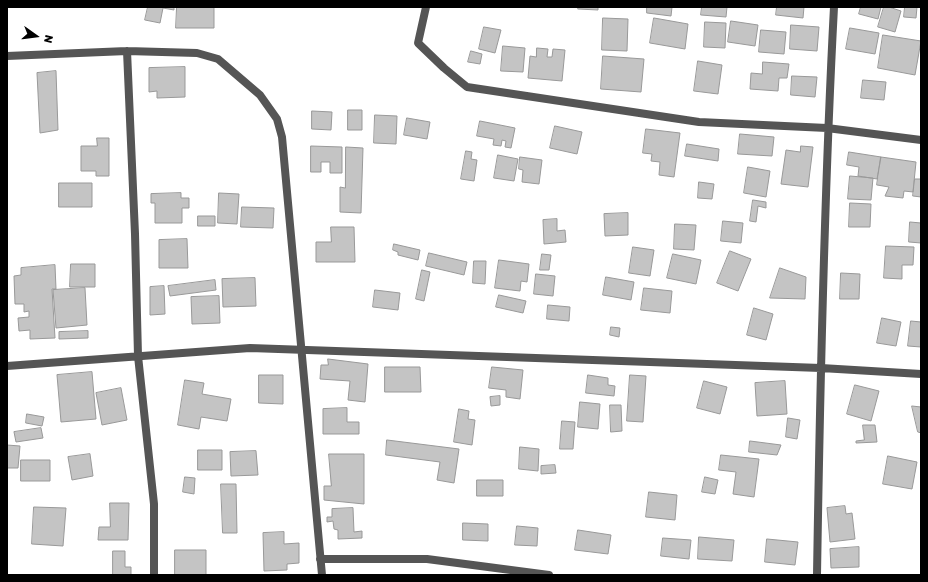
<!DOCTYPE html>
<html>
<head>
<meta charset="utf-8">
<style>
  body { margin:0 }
  #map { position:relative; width:928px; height:582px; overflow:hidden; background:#fff; font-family:Rubik,sans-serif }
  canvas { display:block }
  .frame { position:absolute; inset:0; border:8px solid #000; pointer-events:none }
  .north { position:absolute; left:16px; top:16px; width:40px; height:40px; -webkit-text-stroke:3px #fff; paint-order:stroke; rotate:104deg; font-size:11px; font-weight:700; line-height:16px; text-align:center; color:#000 }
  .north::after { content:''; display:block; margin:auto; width:14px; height:18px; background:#000; clip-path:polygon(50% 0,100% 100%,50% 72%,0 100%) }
</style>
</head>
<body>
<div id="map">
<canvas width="928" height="582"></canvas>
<div class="frame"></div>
<div class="north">N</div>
</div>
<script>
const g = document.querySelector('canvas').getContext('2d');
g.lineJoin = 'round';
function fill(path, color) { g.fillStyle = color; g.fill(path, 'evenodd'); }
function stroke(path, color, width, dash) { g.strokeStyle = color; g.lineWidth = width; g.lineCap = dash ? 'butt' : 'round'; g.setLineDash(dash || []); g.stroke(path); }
const building = new Path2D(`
  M148,7H174V10L163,8L160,23L145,20Z
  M177,7H214V28H176Z
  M579,7H598V10L578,9Z
  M647,7H672L671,16L647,13Z
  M702,7H727L726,17L701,15Z
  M777,7H804L803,18L776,15Z
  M861,7H881L878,19L859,14Z
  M884,7H889L901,11L895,32L878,27Z
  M905,7H917L916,18L904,17Z
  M603,18L628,19L627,51L602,50Z
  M654,18L688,24L685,49L650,43Z
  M731,21L758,25L755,46L728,42Z
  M705,22L726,23L725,48L704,47Z
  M791,25L819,27L817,51L790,49Z
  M484,27L501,30L495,53L479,49Z
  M850,28L879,33L875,54L846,49Z
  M761,30L786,32L784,54L759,52Z
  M883,35L921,41L915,75L878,68Z
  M503,46L525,48L523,72L501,71Z
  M537,48L548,49L547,57H552L553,49L565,50L562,81L528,78L530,56L536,57Z
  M471,51L482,54L480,64L468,62Z
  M603,56L644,59L641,92L601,89Z
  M698,61L722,65L718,94L694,91Z
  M763,62L789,64L787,78H779L778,91L750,89L751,73L762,74Z
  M185,67V97L157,98V91L149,92V68Z
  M56,71L58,130L40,133L37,73Z
  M792,76L817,77L815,97L791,95Z
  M863,80L886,82L884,100L861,98Z
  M348,110H362V130H348Z
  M312,111L332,112L331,130L312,129Z
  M375,115L397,116L396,144L374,143Z
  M407,118L430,122L427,139L404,135Z
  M480,121L515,128L511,148L505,147L506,141L502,140L501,146L493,145L494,139L477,136Z
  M555,126L582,132L577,154L550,148Z
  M646,129L680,133L674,177L659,175L660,162L651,161L652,154L643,153Z
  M740,134L774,137L772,156L738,154Z
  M97,138H109V176H96V171H81V146H97Z
  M687,144L719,149L718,161L685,156Z
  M311,146L342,147V173H330V162H321V172H311Z
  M801,146L813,147L808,187L781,184L786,150L800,152Z
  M346,147L363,148L361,213L340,212V187L345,188Z
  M466,151L472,152L471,159L477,160L474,181L461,179Z
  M849,152L881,157L877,179L858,176L859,167L847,165Z
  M498,155L518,159L514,181L494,178Z
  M520,157L542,160L539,184L522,182L523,170L519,169Z
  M881,157L916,162L913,192L904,191L903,198L885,196L889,187L877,185Z
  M748,167L770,171L766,197L744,193Z
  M850,176L873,178L871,200L848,199Z
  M915,179H921V197L913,196Z
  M699,182L714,184L712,199L698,198Z
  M59,183H92V207H59Z
  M181,193V198H189V208H182V223H155V203H151V194Z
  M219,193L239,194L237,224L218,223Z
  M753,200L766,202V208L758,206L756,222L750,221Z
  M850,203L871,204L870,227H849Z
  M242,207L274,208L273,228L241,227Z
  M628,213V235L605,236L604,214Z
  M198,216H215V226H198Z
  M557,219V231L565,230L566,242L544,244L543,220Z
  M723,221L743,223L741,243L721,241Z
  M910,222L921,223V243L909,242Z
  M675,224L696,225L694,250L674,249Z
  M331,227H354L355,262H316V242H331Z
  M187,239L188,268H159V240Z
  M394,244L420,250L418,260L398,255V252L393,250Z
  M886,246L914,247L913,265H902V279L884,278Z
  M633,247L654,250L650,276L629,273Z
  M730,251L751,259L738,291L717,283Z
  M429,253L467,262L464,275L426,266Z
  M542,254L551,255L549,270H540Z
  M673,254L701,260L696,284L667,278Z
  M499,260L529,264L527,282L521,281L520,291L495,288Z
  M474,261H486L485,284L473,283Z
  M71,264H95V287H70Z
  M55,265L56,289H52L55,338L30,339V330L19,331L18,318L29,317V311L24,312V304H15L14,276L21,275V268Z
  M780,268L806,277L805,299L770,298Z
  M422,270L430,272L424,301L416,299Z
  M841,273L860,274L859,299H840Z
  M536,274L555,276L553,296L534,294Z
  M606,277L634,282L631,300L603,295Z
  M255,278L256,306L223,307L222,279Z
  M215,280L216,290L170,296L168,286Z
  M164,286L165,314L150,315V287Z
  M85,288L87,325L56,328L53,290Z
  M644,288L672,291L670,313L641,310Z
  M375,290L400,293L398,310L373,307Z
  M499,295L526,301L523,313L496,307Z
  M219,296L220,323L192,324L191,297Z
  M548,305L570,307L569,321L547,319Z
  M754,308L773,314L766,340L747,335Z
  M882,318L901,322L896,346L877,343Z
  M911,321L921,322V347L908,346Z
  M611,327L620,328L619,337L610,335Z
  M88,331V338L59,339V332Z
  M328,359L368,364L365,402L348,400L350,381L320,379L321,365H328Z
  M385,367H420L421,392H385Z
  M492,367L523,370L520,399L506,397V390L489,388Z
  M92,372L96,419L61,422L57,375Z
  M259,375H283V404L259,403Z
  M588,375L608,378V385L615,386L614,396L586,393Z
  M630,375L646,376L643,422L627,421Z
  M185,380L204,383L202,394L231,399L227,421L201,417L199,429L178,425Z
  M704,381L727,387L720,414L697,408Z
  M785,381L787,414L757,416L755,383Z
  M855,385L879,391L871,421L847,414Z
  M121,388L127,420L102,425L96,393Z
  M500,396V405L491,406L490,397Z
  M580,402L600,404L598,429L578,427Z
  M610,405H621L622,431L611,432Z
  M912,406L921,407V433L918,432Z
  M347,408V422H359V434H323V409Z
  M459,409L469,411L468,419L475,420L472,445L454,442Z
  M27,414L44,417L42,426L26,423Z
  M788,418L800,420L797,439L786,437Z
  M562,421L575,422L573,449H560Z
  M863,425H875L877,442L856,443V441L864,440Z
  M41,428L43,438L16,442L14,432Z
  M387,440L459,449L454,483L437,480L440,462L386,455Z
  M750,441L781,445L777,455L749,452Z
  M7,445L20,446L18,468H7Z
  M520,447L539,449L538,471L519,469Z
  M198,450H222V470H198Z
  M256,451L258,475L231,476L230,452Z
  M90,454L93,476L72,480L68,457Z
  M329,454H364V504L324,500V486H331Z
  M721,455L759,459L754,497L733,494L736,472L719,470Z
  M888,456L917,462L912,489L883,484Z
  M21,460H50V481H21Z
  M555,465L556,473L541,474V466Z
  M185,477L195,478L194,494L183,492Z
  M705,477L718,480L715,494L702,492Z
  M477,480H503V496H477Z
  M221,484H236L237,533H223Z
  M649,492L677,495L675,520L646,517Z
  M110,503H129L128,540H98L99,527H110Z
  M845,506L846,514L852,513L855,539L830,542L827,508Z
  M34,507L66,508L63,546L32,544Z
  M353,508L354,532L362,531V538L338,539V530L334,529L333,521L327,522V517H332V509Z
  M463,523L488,524V541L463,540Z
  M517,526L538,528L537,546L515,545Z
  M578,530L611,535L608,554L575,550Z
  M284,532V544L299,543V563L287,564V570L264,571L263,533Z
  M699,537L734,540L732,561L698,559Z
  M663,538L691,540L689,559L661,556Z
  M767,539L798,542L795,565L765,562Z
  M859,547V567L831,568L830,549Z
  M175,550H206V575H175Z
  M113,551H125V567H131V575H113Z`);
fill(building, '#c4c4c4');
stroke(building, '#999', 1);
stroke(new Path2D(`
  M426,7L418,43L444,68L467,87L699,122L827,128L921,140
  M127,51L135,234L138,356L154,504V575
  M7,56L127,51L197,53L218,59L260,95L277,119L282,137L322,575
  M7,366L250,348L821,368L921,374
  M320,559H427L549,575
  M817,575C820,386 824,196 834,7`), '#555', 8);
</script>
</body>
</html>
